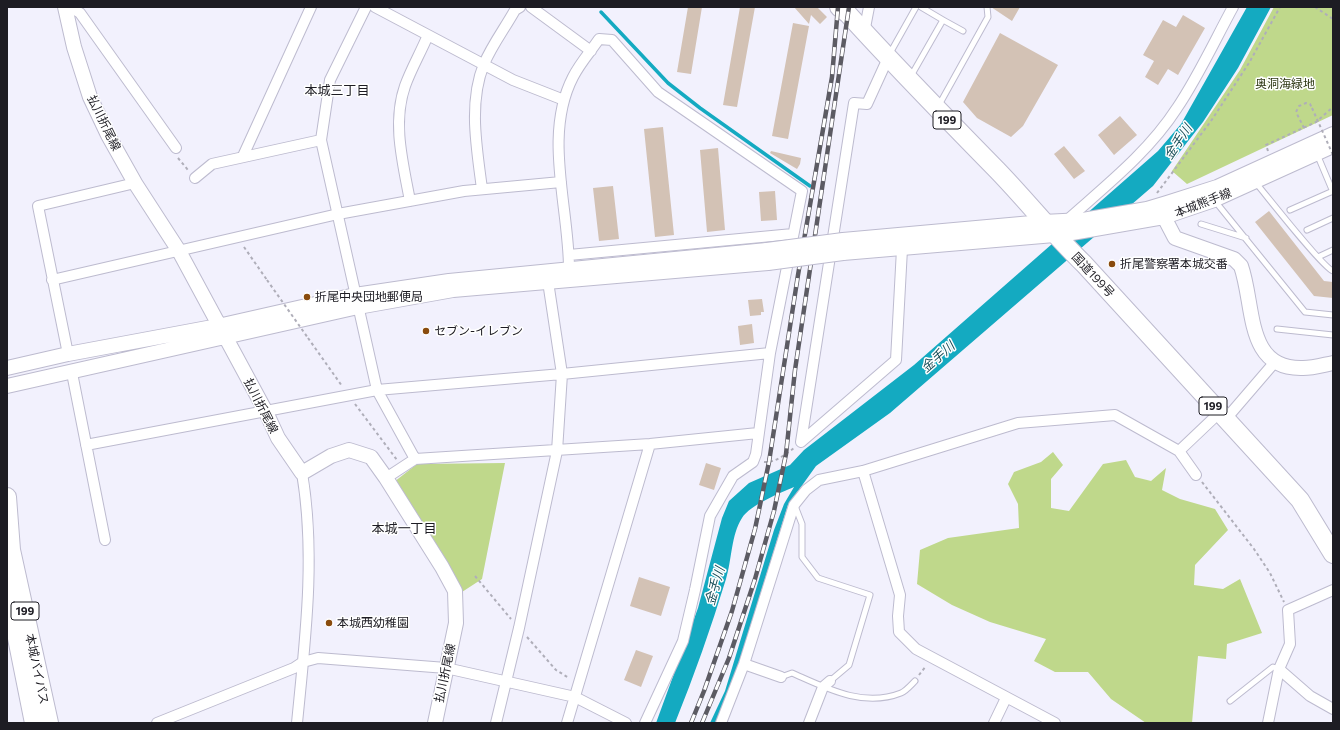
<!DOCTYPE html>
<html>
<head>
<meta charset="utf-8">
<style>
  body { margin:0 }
  #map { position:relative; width:1340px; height:730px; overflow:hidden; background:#f2f1fd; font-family:Commissioner,sans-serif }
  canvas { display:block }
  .frame { position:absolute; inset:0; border:8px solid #1d1c23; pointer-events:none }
</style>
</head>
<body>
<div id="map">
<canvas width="1340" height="730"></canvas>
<div class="frame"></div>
</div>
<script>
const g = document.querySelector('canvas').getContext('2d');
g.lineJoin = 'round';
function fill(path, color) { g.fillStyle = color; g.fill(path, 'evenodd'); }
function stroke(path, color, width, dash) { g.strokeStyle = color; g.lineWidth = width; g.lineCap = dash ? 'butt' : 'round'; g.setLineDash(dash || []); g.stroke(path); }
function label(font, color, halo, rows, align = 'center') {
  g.font = font + ' Commissioner,"Noto Sans JP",sans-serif'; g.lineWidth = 3; g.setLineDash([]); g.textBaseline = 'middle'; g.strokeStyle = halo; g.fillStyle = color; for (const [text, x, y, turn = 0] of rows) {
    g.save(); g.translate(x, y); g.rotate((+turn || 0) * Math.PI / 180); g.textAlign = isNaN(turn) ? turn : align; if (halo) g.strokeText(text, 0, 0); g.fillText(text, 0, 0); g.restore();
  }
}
fill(new Path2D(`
  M1274,7H1333V115L1187,184L1172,171L1240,70Z
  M1053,452L1063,465L1051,479V508L1069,511L1103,464L1126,460L1135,477L1151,481L1166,468L1162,490L1180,499L1215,509L1228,530L1195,565L1194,585L1223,589L1240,579L1262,633L1227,644L1226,659L1198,656L1192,723H1146L1111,699L1088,672H1055L1034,661L1046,639L990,622L952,605L917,584L920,550L948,538L1019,528L1018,504L1008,484L1014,472L1041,462Z
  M505,463L482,579L462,592L394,482L417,464Z`), '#bfd88b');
fill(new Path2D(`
  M1247,7H1271L1238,68L1203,122L1153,186L890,413L816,466L788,505L732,685L716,723H710L725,691L774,530L784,504L794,487C780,493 750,505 742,518C731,535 732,560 726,579C711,628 694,676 675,723H656L698,608L722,518L729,501L749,483L790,465L804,450L914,365L1158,151L1181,124Z`), '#14aac1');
stroke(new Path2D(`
  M601,12L668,83L700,108L810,186`), '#14aac1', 3.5);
fill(new Path2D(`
  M688,7H702L691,74L677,72Z
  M740,7H755L737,107L723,105Z
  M794,7H817L827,17L820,24L811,15L809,24Z
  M991,7H1020L1012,21Z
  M1183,15L1205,28L1178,75L1168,69L1158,85L1145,77L1154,61L1143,55L1163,20L1176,27Z
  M793,23L809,26L788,139L772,136Z
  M1000,33L1058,65L1023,126L1011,137L977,118L963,102Z
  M1120,116L1137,135L1114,155L1098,135Z
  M663,127L674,235L655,237L644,129Z
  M1064,146L1085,171L1074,179L1054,154Z
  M718,148L725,230L707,232L700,150Z
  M771,151L801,158L800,164L797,169L770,153Z
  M613,186L619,239L599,241L593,188Z
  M775,191L777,220L761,221L759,192Z
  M1269,211L1324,281L1333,282V298L1314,296L1255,222Z
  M762,299L764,312H761V315L750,316L748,300Z
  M752,324L754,343L740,345L738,326Z
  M706,463L721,468L714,490L699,485Z
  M639,577L670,587L661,616L630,606Z
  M636,650L653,656L641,687L624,680Z`), '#d3c2b5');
const lane = new Path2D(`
  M921,7L943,20
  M889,55L916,7
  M911,76L943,20L963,31
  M939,105L988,17L987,7
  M1317,154L1333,192
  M1256,183C1267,196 1323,268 1333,271
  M1215,201L1305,312L1333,315
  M1290,210L1333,191
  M1201,224L1246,238
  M1307,230L1333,218
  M1318,257L1333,250
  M1277,329L1333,335
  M795,506L802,524V557L818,578L870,595L849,665L830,681
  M781,677L792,673C826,688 863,708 901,693C906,691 911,685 915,681
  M1230,701L1273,667L1279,669`);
const street = new Path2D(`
  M70,7L80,13L176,148
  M366,7L330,80L321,140L377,390L415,459L650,444L758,433
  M375,7L513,80L564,100
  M531,7L591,51
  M864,33L869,7
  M888,58L867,104L854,103L801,442L896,360L902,249
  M243,156L311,7
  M195,178L212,164L321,140
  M482,189C477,149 468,103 484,64C492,45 505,28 515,10L520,7
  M410,201C403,163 392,123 405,86C411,69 421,52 428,35
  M1065,222C1104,187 1148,153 1177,108C1198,77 1215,40 1233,7
  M569,255L793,234
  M569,269C569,207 543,135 573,77C580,63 591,51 599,39L612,40L658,92L802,191L770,353L756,454L753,462L733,476L710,516L695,590L683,641L645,723
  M52,280L338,214L464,191L561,182
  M68,354L38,206L135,183
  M72,373L105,540
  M1225,420L1274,363
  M86,445L377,390L562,374L770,353
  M1179,451L1196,475
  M863,471L900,595L898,616L899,632L916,649L1055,723
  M386,478L415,459
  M744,664L781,677
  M1279,669L1290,644L1288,610L1333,590
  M157,723L294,668L303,662L318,658L446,668L575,697L626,723
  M297,723C305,641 316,556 302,473
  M496,723L519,628L557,451L562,374L547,275
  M567,723L650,444
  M721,723L744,664L794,505L806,490L819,480L863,471L1018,423L1115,415L1179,451L1219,413
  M809,723L823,687L830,681
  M994,723L1006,698
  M1268,723L1279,669L1310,696L1333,709`);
const secondary = new Path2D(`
  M65,7L74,47L90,97L108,135L135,183L179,251L266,412L278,438L302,473L331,456L349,450L371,457L386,478L442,567L455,591L456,623L435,723
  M1164,217L1175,238L1234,259L1241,266C1255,306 1245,370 1303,368C1313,368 1323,365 1333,363
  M843,240L1043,222L1083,220L1147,209L1167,203L1217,187L1333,134
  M843,253L1066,234L1164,217L1214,200L1333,146
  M7,368L68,354L218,326L355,295L449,281L767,250
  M7,386L358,307L453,290L768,263`);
const highway = new Path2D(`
  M839,7L848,14C896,67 947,119 997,170C1027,201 1053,234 1084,264L1300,500L1333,554
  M7,497L11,550L49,723
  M7,588L34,723`);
stroke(lane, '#bdbbcf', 7);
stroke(street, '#bdbbcf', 12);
stroke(secondary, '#bdbbcf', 16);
stroke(highway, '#bdbbcf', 20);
stroke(new Path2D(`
  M1315,7L1333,19
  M1304,128L1296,112L1299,106L1306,103L1310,104L1312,108
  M1268,151L1266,145L1316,122L1333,107
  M178,158L188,170
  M1157,193L1211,121L1249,63L1280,7
  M244,247L267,280
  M308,338L342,386
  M355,404L397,460
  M764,462C775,463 786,454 794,448
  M1202,482L1254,549L1270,573L1284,602
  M475,576L511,619
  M527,637L556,670L569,678
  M919,675L926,666`), '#afaeb9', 2, [3, 3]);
stroke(lane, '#fff', 5);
stroke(street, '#fff', 10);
stroke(secondary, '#fff', 14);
stroke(highway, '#fff', 18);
const rail = new Path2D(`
  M691,723L704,691L732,611L755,529L769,462L798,275L832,77L838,7
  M702,723L729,658L755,579L774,511L786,454L795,370L849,7`);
stroke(rail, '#5c5b63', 4.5);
stroke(rail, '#fff', 3, [9]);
const secondaryBridge = new Path2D(`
  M767,250L843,240
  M768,263L843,253`);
stroke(secondaryBridge, '#bdbbcf', 16, []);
stroke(new Path2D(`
  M1312,108L1333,155
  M267,280L308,338`), '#afaeb9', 2, [3, 3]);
stroke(secondaryBridge, '#fff', 14);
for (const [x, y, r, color] of [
  [1112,264,4,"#894b0d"],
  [307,297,4,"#894b0d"],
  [426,331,4,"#894b0d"],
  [329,623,4,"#894b0d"]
]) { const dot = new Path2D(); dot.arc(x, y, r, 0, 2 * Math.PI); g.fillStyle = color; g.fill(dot); stroke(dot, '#fff', 1.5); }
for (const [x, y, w] of [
  [947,120,28],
  [1213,406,28],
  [25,611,28]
]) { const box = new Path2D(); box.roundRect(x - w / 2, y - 9, w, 18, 3); g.fillStyle = '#fff'; g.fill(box); stroke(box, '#1d1c23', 1); }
label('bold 11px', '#1d1c23', null, [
  ["199",947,120],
  ["199",1213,406],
  ["199",25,611]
]);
label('12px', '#2d3713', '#fff', [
  ["奥洞海緑地",1285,84]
]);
label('12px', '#1d1c23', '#fff', [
  ["払川折尾線",104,123,64],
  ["本城熊手線",1203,203,-21],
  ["国道199号",1093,275,47],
  ["払川折尾線",261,406,63],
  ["本城バイパス",37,669,78],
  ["払川折尾線",445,673,-78]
]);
label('12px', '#1d1c23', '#fff', [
  ["折尾警察署本城交番",1120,264],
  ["折尾中央団地郵便局",315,297],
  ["セブン-イレブン",434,331],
  ["本城西幼稚園",337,623]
], 'left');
label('13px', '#1d1c23', '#fff', [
  ["本城三丁目",337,91],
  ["本城一丁目",404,529]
]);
label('italic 13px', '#194f59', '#fff', [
  ["金手川",1178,142,-56],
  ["金手川",938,357,-41],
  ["金手川",715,586,-74]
]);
</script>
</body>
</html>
